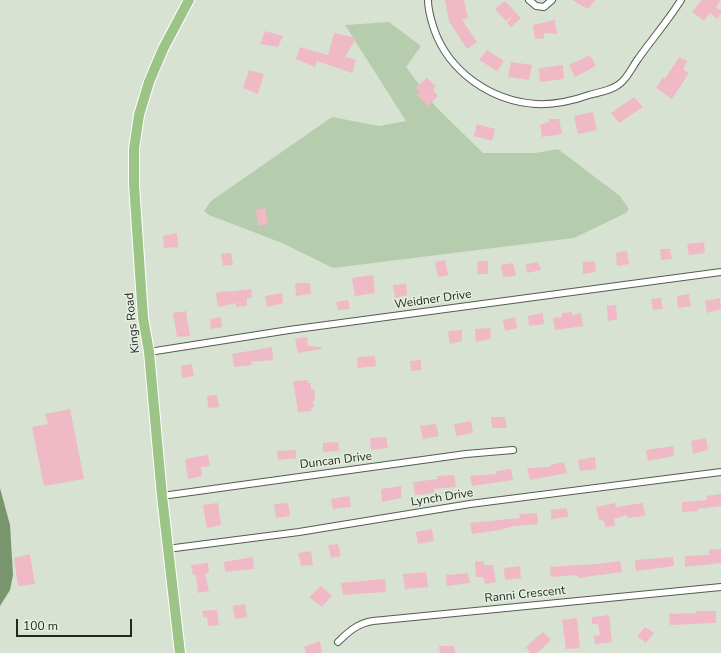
<!DOCTYPE html>
<html>
<head>
<meta charset="utf-8">
<style>
  body { margin:0 }
  #map { position:relative; width:721px; height:653px; overflow:hidden; background:#d8e2d3; font-family:"Nunito Sans",sans-serif }
  canvas { display:block }
  .scale { position:absolute; left:16px; top:619px; width:116px; height:18px; box-sizing:border-box; border:2px solid #242822; border-top:0; padding-left:5px; font-size:12px; line-height:14px; white-space:nowrap; color:#242822; -webkit-text-stroke:3px #e5efe0; paint-order:stroke }
</style>
</head>
<body>
<div id="map">
<canvas width="721" height="653"></canvas>
<div class="scale">100 m</div>
</div>
<script>
const g = document.querySelector('canvas').getContext('2d');
g.lineJoin = 'round';
function fill(path, color) { g.fillStyle = color; g.fill(path, 'evenodd'); }
function stroke(path, color, width, dash) { g.strokeStyle = color; g.lineWidth = width; g.lineCap = dash ? 'butt' : 'round'; g.setLineDash(dash || []); g.stroke(path); }
function label(font, color, halo, rows, align = 'center') {
  g.font = font + ' "Nunito Sans",sans-serif'; g.lineWidth = 3; g.setLineDash([]); g.textBaseline = 'middle'; g.strokeStyle = halo; g.fillStyle = color; for (const [text, x, y, turn = 0] of rows) {
    g.save(); g.translate(x, y); g.rotate((+turn || 0) * Math.PI / 180); g.textAlign = isNaN(turn) ? turn : align; if (halo) g.strokeText(text, 0, 0); g.fillText(text, 0, 0); g.restore();
  }
}
fill(new Path2D(`
  M389,22L421,46L406,67L436,107L483,153H535L558,149L620,196L629,209L626,213L574,238L333,268L282,243L209,215L204,211L211,201L332,117L379,126L406,121L345,25Z`), '#b6cdad');
fill(new Path2D(`
  M0,488L10,525L13,575L10,590L0,606Z`), '#79956d');
fill(new Path2D(`
  M445,0H464L468,18L462,20L477,42L467,49L449,21Z
  M572,0H595L588,9Z
  M702,0H721L716,7L721,11V14L717,19L710,13L704,21L692,12Z
  M505,1L521,18L511,27L507,23L512,16L506,21L495,9Z
  M555,20L557,34L544,33V38L535,39L533,25Z
  M265,31L283,36L278,47L260,44Z
  M334,33L356,38L345,57L356,60L352,73L317,61L315,67L296,59L300,47L328,55Z
  M487,50L504,61L497,71L479,60Z
  M590,55L596,66L575,77L569,65Z
  M679,57L687,61L683,69L689,73L672,99L656,88L663,77L665,79Z
  M511,62L532,65L529,80L508,77Z
  M563,65L564,79L540,82L539,68Z
  M249,70L264,74L258,94L243,88Z
  M427,78L436,86L433,90L438,96L428,106L417,95L419,92L415,88Z
  M634,97L643,107L619,123L611,113Z
  M593,112L597,130L578,134L574,116Z
  M549,119H559L562,134L542,137L540,125L549,122Z
  M477,124L495,129L492,141L474,136Z
  M265,208L268,224L258,226L256,210Z
  M177,233L178,247L164,248L163,236Z
  M704,242L705,253L689,255L687,244Z
  M660,249H670L672,259L661,260Z
  M627,251L629,264L617,266L616,253Z
  M231,253L233,265L223,266L221,254Z
  M445,260L448,275L438,277L435,262Z
  M478,261H488V274H477Z
  M595,261L596,272L583,274V262Z
  M538,262L541,270L527,273L526,264Z
  M513,263L516,276L503,277L501,265Z
  M373,275L375,293L355,296L352,278Z
  M295,283H310L311,294L296,296Z
  M406,284L407,295L395,298L393,285Z
  M251,289L252,298H247V306L236,307V303L218,307L216,293L226,291V292Z
  M282,293L283,303L267,307L265,296Z
  M689,294L691,306L678,308L677,296Z
  M661,298L663,309L653,310L651,299Z
  M720,298L721,309L707,313L705,301Z
  M348,300L350,309L338,310L336,302Z
  M616,305L617,319L608,321L607,306Z
  M186,311L190,336L177,337L173,313Z
  M572,312V315L581,313L583,326L555,330L553,318L562,317V313Z
  M543,313L544,324L529,326L528,316Z
  M221,317L222,327L211,329L210,319Z
  M515,317L517,328L505,331L503,320Z
  M490,328L491,339L476,342L475,329Z
  M462,330V341L450,344L448,331Z
  M307,337L308,346L321,347V349L298,353L295,339Z
  M272,347L273,360L251,362L252,365L234,367L232,354Z
  M375,356L376,366L358,368L357,357Z
  M421,360V370L411,371L410,361Z
  M192,364L194,376L182,378L181,366Z
  M308,380V383H311V389H314L315,400L313,401L314,407H312L311,411L298,412L293,381Z
  M217,395L219,407L208,408L207,396Z
  M70,409L84,479L44,486L32,427L48,424L45,414Z
  M491,417H505L507,428H492Z
  M471,421L473,433L456,436L454,424Z
  M436,424L439,436L423,439L420,426Z
  M386,437L388,448L371,450L370,438Z
  M706,438L708,450L693,454L691,441Z
  M338,442L339,451L323,452V443Z
  M673,446L674,456L648,461L646,450Z
  M296,450V458L278,460L277,451Z
  M208,455L210,466L201,467L202,476L188,479L185,459Z
  M595,457L596,469L580,471L578,460Z
  M564,462L567,473L530,480L527,468L550,467V465Z
  M511,469L513,480L472,486L470,476L497,474L496,471Z
  M454,475L456,487L434,489V493L415,495L413,482L438,479L437,476Z
  M401,486V498L382,502L381,489Z
  M721,494V506L698,509V511L682,512V502L707,500L706,496Z
  M349,496L351,507L333,509L331,499Z
  M218,503L221,525L207,528L203,505Z
  M288,503L290,516L276,518L274,504Z
  M615,503L616,507L643,503L645,516L627,518V515L614,519L615,526L606,527L603,520H599L596,507Z
  M567,508L568,517L551,519V510Z
  M537,513L538,524L514,526L500,530L472,534L470,523L520,518L519,514Z
  M432,529L434,541L418,544L416,532Z
  M338,544L341,556L331,558L328,545Z
  M721,549V563L685,567V556L709,555V550Z
  M311,551L313,565L301,566L298,553Z
  M30,554L35,584L18,586L14,558Z
  M253,557L254,569L225,572L224,562Z
  M673,557L674,566L636,571L635,560Z
  M484,561V565H493L496,582L485,584L483,577H476L475,562Z
  M620,561L622,572L578,578L577,575L551,577L550,567L596,564Z
  M208,563L209,573H205L209,591L198,593L196,575H193L191,565Z
  M520,566L521,578L505,580L504,568Z
  M426,572L428,587L405,589L403,574Z
  M468,573L470,583L447,586L446,575Z
  M385,579L386,592L343,595L341,583Z
  M321,586L332,596L322,607L309,597Z
  M245,604L247,617L235,619L233,606Z
  M217,610L219,625L208,626L207,617L204,618L202,611Z
  M696,611H716V623L670,625L669,614L696,613Z
  M609,615L612,642L595,644L594,636L600,635L598,624H592V617Z
  M577,618L580,648L566,649L562,620Z
  M645,627L654,633L646,643L637,636Z
  M543,632L551,640L537,653H530L526,647Z
  M320,641L322,653H306L304,647Z
  M439,646H454L455,653H440Z`), '#f0b9c6');
const minor = new Path2D(`
  M428,0C428,11 431,19 434,29C449,72 491,101 536,104C554,105 572,101 589,95C599,92 610,91 618,85C627,80 632,67 638,59C652,39 668,21 681,0
  M529,0L536,6L544,7L552,0
  M149,352L289,330L721,272
  M162,496L466,454L513,450
  M167,549L299,532L470,504L721,472
  M338,642C348,632 358,623 373,621L721,587`);
const primary = new Path2D(`
  M180,653L162,496L149,352L143,318L134,184V149L139,115L149,82L163,49L189,0`);
stroke(minor, '#535c50', 8);
stroke(primary, '#fff', 12);
stroke(minor, '#fff', 6);
stroke(primary, '#9dc487', 10);
label('12px', '#242822', '#e5efe0', [
  ["Weidner Drive",433,300,-8],
  ["Kings Road",133,323,-96],
  ["Duncan Drive",336,461,-7],
  ["Lynch Drive",442,498,-9],
  ["Ranni Crescent",525,595,-6]
]);
</script>
</body>
</html>
